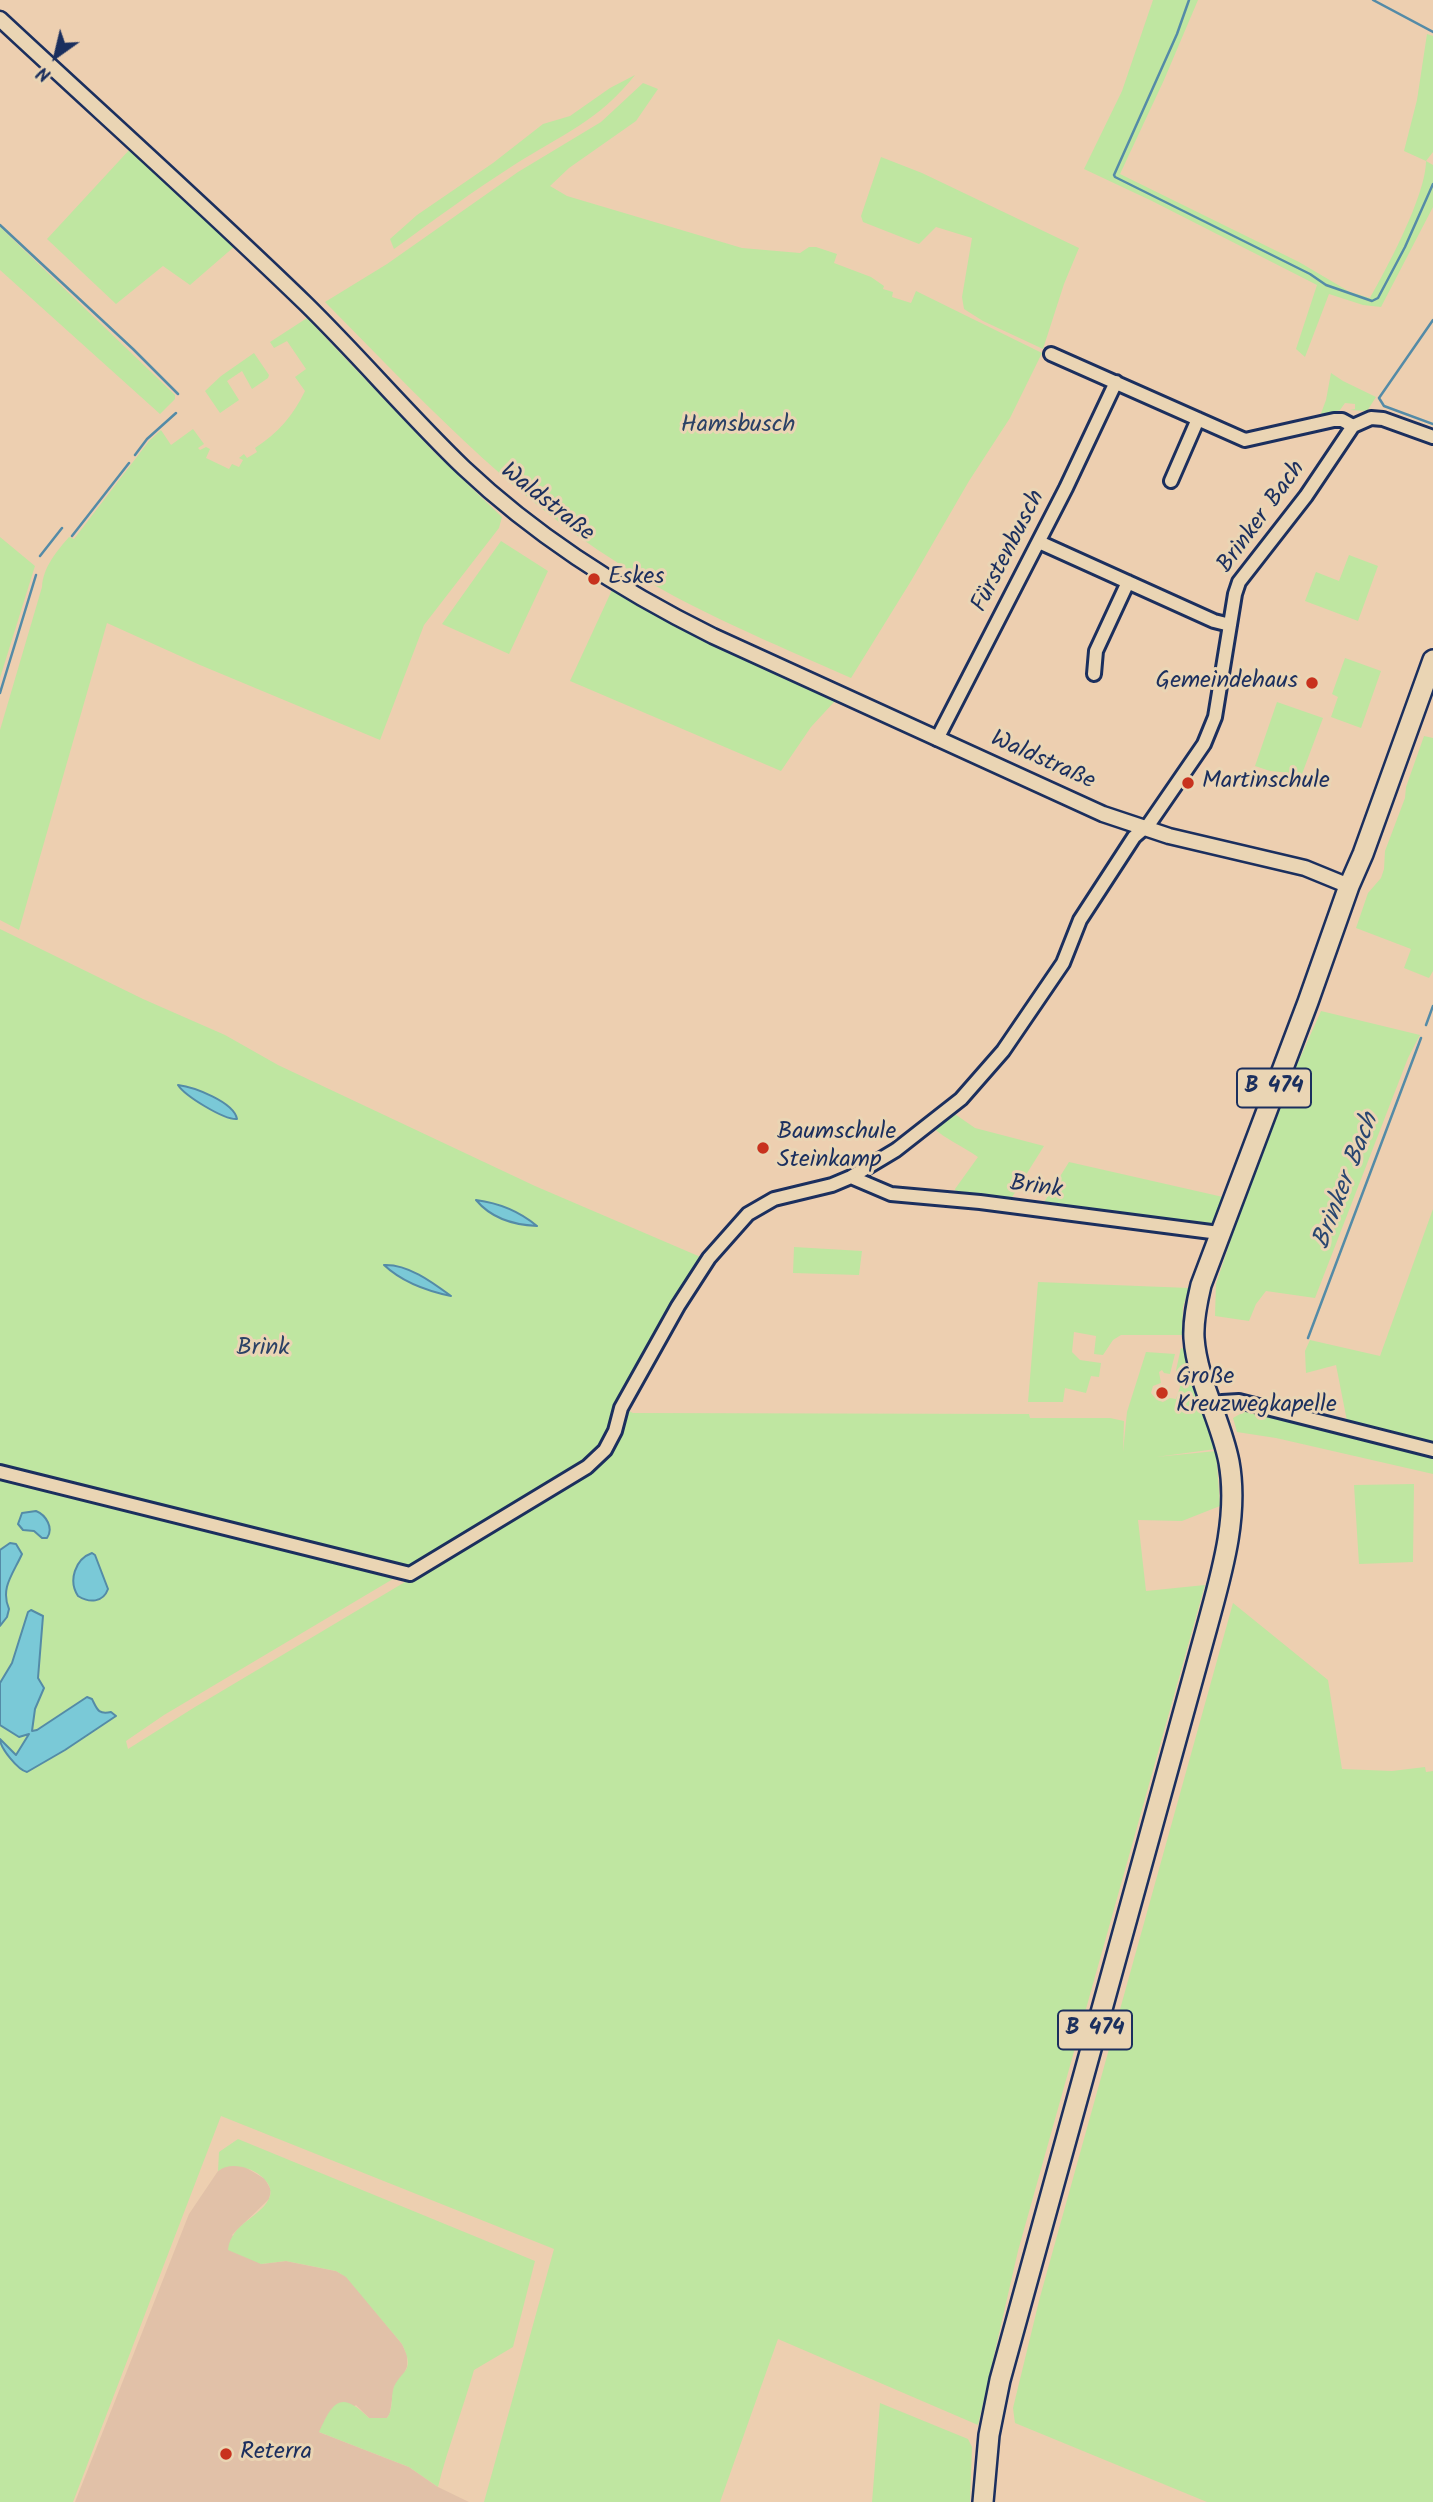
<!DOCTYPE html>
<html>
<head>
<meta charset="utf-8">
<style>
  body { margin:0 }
  #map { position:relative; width:1433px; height:2502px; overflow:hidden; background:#edcfb0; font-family:Kalam,sans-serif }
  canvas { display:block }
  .north { position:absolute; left:21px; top:21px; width:70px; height:70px; -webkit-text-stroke:5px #ead5b4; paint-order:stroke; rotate:214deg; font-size:19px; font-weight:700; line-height:28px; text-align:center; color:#1b2f5e }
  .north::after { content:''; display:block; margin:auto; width:24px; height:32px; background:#1b2f5e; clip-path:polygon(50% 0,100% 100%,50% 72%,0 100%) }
</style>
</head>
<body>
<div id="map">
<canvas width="1433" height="2502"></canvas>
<div class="north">N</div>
</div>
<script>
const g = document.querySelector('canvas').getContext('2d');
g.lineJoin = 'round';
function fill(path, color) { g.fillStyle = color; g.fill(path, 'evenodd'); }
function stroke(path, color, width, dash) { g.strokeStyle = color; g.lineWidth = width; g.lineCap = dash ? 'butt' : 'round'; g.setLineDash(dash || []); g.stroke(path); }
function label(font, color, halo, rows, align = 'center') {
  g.font = font + ' Kalam,sans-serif'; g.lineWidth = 6; g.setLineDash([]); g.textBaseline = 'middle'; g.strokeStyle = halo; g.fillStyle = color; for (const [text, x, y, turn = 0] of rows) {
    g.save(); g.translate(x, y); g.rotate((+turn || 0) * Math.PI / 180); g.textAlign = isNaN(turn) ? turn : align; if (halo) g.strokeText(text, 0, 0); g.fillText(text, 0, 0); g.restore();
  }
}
fill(new Path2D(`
  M240,2164L265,2179L271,2190L269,2199L232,2235L261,2264L286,2261L336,2271L347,2277L402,2344L407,2355V2367L402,2378L394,2387L390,2413L387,2418H369L356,2405L319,2432L409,2467L438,2487L469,2502H75L189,2214L218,2171L225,2166Z`), '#e1c1a8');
fill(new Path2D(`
  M1153,0H1198L1164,80L1120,174L1299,262L1350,292L1370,298C1387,268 1426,195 1426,161L1404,151L1417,100L1427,34L1433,36V152L1426,161L1433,165V207L1381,307L1363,305L1329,294L1305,357L1296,349L1317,285L1152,201L1084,169L1122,91Z
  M635,75C599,121 561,135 514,165C473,191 434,220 394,249L390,239L417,215L493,163L543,124L570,116L610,88Z
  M643,83L658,89L636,121L569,168L550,186L567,196L742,248L800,253L809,247H816L837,254L834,263L871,277L884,286L883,289L893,292L892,297L911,303L916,291L1042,353L1010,418L969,481L911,581L851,678C773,643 690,610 618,563C506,492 417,395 325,302L387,264L518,172L601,122Z
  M131,148L235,246L190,285L163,266L116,304L47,239Z
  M881,157L922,173L1079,248L1064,284L1043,349L983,321L964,309L962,297L972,238L936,227L919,244L863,222L861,216Z
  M0,227L175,395V399L160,414L0,270Z
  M307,318L434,452L502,517L499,528L424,625L380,740L200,665L107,623L19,930L0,920V730L42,587C43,567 57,551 69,537L74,539L149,441L161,430L171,445L193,429L204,444L198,448L200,450L206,447L210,449L206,458L229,469L232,464L239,467L243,460L239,458L244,454L247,458L257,452L255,448C278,433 293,416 305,391L295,377L306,369L287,341L274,348L270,342Z
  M254,353L269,375L268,378L252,389L242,371L227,381L239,400L220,413L205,391L221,376Z
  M1331,373L1343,381L1376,397L1367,411L1350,410L1355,409V404L1345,403L1340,410L1320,416L1326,400Z
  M0,537L35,566L0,678Z
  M501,541L548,571L509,654L442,624Z
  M1349,555L1378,566L1358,621L1305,601L1316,572L1339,581Z
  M612,590L652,613L835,701L811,727L781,771L570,681Z
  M1345,658L1381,671L1361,728L1331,717L1338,697L1332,694Z
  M1277,702L1323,718L1302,774L1270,771L1255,766Z
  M1424,736L1433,738V971L1429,978L1404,968L1411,949L1356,928L1368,893L1381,878L1384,869L1385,851L1405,798L1406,787Z
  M0,929L143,999L225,1035L278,1065L535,1186L703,1258L663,1318L605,1439L600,1456L164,1715L126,1741L128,1749L195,1707L578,1479L607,1455L627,1410L633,1413L1029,1414L1030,1418H1110L1124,1421L1123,1452L1127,1412L1146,1352L1175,1354L1170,1374L1164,1373L1162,1370L1159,1372L1161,1383L1153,1386L1151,1393L1157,1400L1163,1402L1170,1398L1176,1399L1180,1387L1176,1370L1181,1348L1190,1350C1190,1384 1207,1416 1216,1449L1156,1457L1216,1451L1220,1506L1182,1521L1138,1520L1146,1591L1205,1585L1018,2251L978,2425L778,2339L720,2502H484L554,2249L221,2116L73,2502H0Z
  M1321,1011L1420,1035L1408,1058L1315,1298L1266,1291L1256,1304L1249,1321L1215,1316L1216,1284L1232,1236L1288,1085Z
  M952,1112L975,1128L1044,1146L1009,1202L957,1196L955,1189L978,1157C962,1146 947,1140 932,1127Z
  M1069,1162L1223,1197L1211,1228L1041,1207Z
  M1433,1209V1442L1347,1421L1336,1365L1306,1373L1305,1351L1310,1340L1380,1356Z
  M794,1247L862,1251L859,1275L793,1273Z
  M1038,1282L1189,1288L1183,1307L1182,1335H1121L1113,1340L1103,1355L1094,1354L1096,1336L1074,1332L1072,1352L1080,1360L1101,1363L1099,1377L1091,1376L1086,1393L1065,1388L1063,1402H1028Z
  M1247,1410L1433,1455V1474L1276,1438L1237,1432L1233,1418Z
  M1414,1484L1413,1562L1359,1564L1354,1485Z
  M1233,1603L1328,1680L1342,1769L1392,1771L1425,1767L1426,1772L1433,1771V2502H1207L1015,2423L1013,2408L1040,2297Z
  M238,2139L535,2261L513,2347L474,2370C463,2409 448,2447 438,2487L409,2467L319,2432C333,2401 341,2390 369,2418H387C393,2410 391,2400 393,2390C399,2370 417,2374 402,2344L346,2277L336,2271L286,2261L261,2264L228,2250C231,2222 263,2217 270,2196C276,2177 236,2156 218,2171L219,2152Z
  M880,2403L968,2439L972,2447L970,2502H872Z`), '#bfe6a1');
const water = new Path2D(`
  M178,1085C194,1087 234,1102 237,1119C224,1120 185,1096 178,1085Z
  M476,1200C499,1203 519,1211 537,1226C514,1225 491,1218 476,1200Z
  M384,1265C408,1264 432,1282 451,1296C427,1291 402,1282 384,1265Z
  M36,1511C46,1515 54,1528 47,1538H42L34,1531L23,1530L18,1524L22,1513Z
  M10,1543L16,1544L22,1554C13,1574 0,1588 9,1609L7,1617L0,1626V1550Z
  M92,1553L95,1555L108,1589C103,1603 89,1603 78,1596C68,1581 75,1559 92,1553Z
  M31,1610L43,1616L38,1678L44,1688L35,1709L32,1731L37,1730L87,1697L92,1699C97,1709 98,1715 111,1712L116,1716L65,1750L27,1772C18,1770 0,1748 0,1739L16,1755L29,1734L19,1737L0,1725V1683L12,1663L28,1612Z`);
fill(water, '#7ac9d7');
stroke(water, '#548ba7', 2);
stroke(new Path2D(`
  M1189,0L1177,34L1114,175L1115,177L1310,274L1326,285L1372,301L1378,298L1405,247L1433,184
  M1373,0L1433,32
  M0,225L133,349L178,394
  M1433,320L1379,398L1384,406L1433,424
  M135,455L147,439L176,413
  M72,536L129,463
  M40,556L62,528
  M0,693L36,575
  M1426,1025L1433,1006
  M1308,1338L1421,1038`), '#548ba7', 2.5);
const minor = new Path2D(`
  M1051,354L1245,440L1334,420H1342L1353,426
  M1171,481L1198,419
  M1039,542L1214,621L1230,625
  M1094,674L1096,651L1128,582
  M937,739L1066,488L1116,382
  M851,1177L891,1194L980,1202L1219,1233
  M1213,1405L1222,1402L1239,1401L1433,1450
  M0,1472L410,1574L587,1467L605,1450L615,1431L621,1408L678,1306L709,1258L748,1214L774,1199L832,1185L851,1177L896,1150L961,1099L1003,1051L1063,963L1080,920L1134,837L1149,824L1204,744L1215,717L1235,594L1239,582L1306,496L1353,426L1371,418L1383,419L1433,437`);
const tertiary = new Path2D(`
  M0,19C102,114 206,207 306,304C360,357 409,415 464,468C538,538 622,591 713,636L1103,814L1169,836L1305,868L1349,886`);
const primary = new Path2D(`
  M983,2502L989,2435L1000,2380L1207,1627C1221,1575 1239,1517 1229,1462C1221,1420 1197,1381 1194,1338C1193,1320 1197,1302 1201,1285L1308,1002L1349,886L1363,854L1433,660`);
stroke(minor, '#1b2f5e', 18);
stroke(tertiary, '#1b2f5e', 19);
stroke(primary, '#1b2f5e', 24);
stroke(minor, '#ead5b4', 12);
stroke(tertiary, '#ead5b4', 14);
stroke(primary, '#ead5b4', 19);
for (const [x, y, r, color] of [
  [594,579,7,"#c8321e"],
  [1312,683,7,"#c8321e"],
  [1188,783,7,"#c8321e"],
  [763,1148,7,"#c8321e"],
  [1162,1393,7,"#c8321e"],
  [226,2454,7,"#c8321e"]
]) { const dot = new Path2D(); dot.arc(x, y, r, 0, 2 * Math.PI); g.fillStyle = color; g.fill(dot); stroke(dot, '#ead5b4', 2.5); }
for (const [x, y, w] of [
  [1274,1088,74],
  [1095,2030,74]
]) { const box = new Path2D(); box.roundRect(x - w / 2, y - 19.5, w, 39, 5); g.fillStyle = '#ead5b4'; g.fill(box); stroke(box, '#1b2f5e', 2); }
label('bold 23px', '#1b2f5e', null, [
  ["B 474",1274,1088],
  ["B 474",1095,2030]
]);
label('24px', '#2b4165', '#ead5b4', [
  ["Hamsbusch",738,427],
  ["Brink",263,1350]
]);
label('24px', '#1b2f5e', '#ead5b4', [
  ["Waldstraße",546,504,38],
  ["Brinker Bach",1263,518,-54],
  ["Fürstenbusch",1010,552,-63],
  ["Waldstraße",1042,762,24],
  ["Brink",1036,1189,8]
]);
label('24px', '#1b2f5e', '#ead5b4', [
  ["Eskes",608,579],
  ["Gemeindehaus",1298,683,"right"],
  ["Martinschule",1202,783],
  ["Baumschule",777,1134],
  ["Steinkamp",777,1162],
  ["Große",1176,1379],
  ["Kreuzwegkapelle",1176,1407],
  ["Reterra",240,2454]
], 'left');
label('italic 26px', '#294670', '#ead5b4', [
  ["Brinker Bach",1348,1182,-69]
]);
</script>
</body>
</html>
